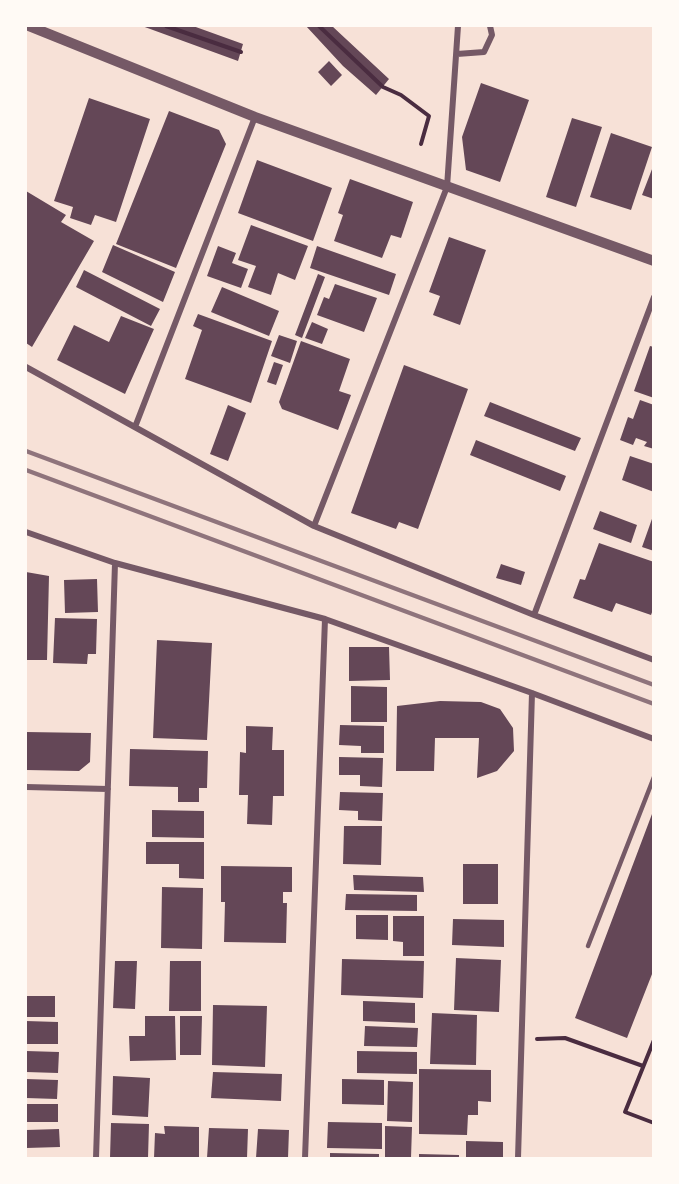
<!DOCTYPE html>
<html>
<head>
<meta charset="utf-8">
<style>
  body { margin:0 }
  #map { position:relative; width:679px; height:1184px; overflow:hidden; background:#f7e1d7; font-family:"Fira Sans Condensed",sans-serif }
  canvas { display:block }
  .frame { position:absolute; inset:0; border:27px solid #fffaf5; pointer-events:none }
</style>
</head>
<body>
<div id="map">
<canvas width="679" height="1184"></canvas>
<div class="frame"></div>
</div>
<script>
const g = document.querySelector('canvas').getContext('2d');
g.lineJoin = 'round';
function fill(path, color) { g.fillStyle = color; g.fill(path, 'evenodd'); }
function stroke(path, color, width, dash) { g.strokeStyle = color; g.lineWidth = width; g.lineCap = dash ? 'butt' : 'round'; g.setLineDash(dash || []); g.stroke(path); }
fill(new Path2D(`
  M142,26H193L243,44L238,61Z
  M306,26H332L389,79L376,95L343,66Z
  M329,61L342,75L331,86L318,72Z
  M481,83L529,100L500,182L466,170L462,137Z
  M89,98L150,119L116,222L95,215L91,225L70,218L73,207L54,201Z
  M169,111L219,130L226,144L176,268L116,244Z
  M572,118L602,127L576,207L546,197Z
  M611,133L652,147L631,210L590,197Z
  M257,160L332,188L313,241L238,213Z
  M654,164V199L642,195Z
  M350,179L413,202L401,238L391,235L382,258L334,241L343,215L338,213Z
  M26,191L66,215L61,222L94,241L32,347L26,343Z
  M251,225L308,246L295,280L278,273L271,295L248,287L256,266L238,260Z
  M449,237L486,250L460,325L433,315L440,296L429,292Z
  M113,245L175,272L163,302L102,272Z
  M218,246L236,253L232,263L248,269L241,288L207,276Z
  M317,246L396,274L389,295L310,268Z
  M84,270L160,309L151,326L76,287Z
  M318,274L325,277L302,338L295,335Z
  M335,284L377,298L364,332L317,315L324,297L329,299Z
  M222,287L279,311L269,336L211,312Z
  M198,314L272,341L251,403L185,379L202,330L193,326Z
  M121,316L154,329L125,394L57,360L74,325L109,342Z
  M312,322L328,329L322,344L305,338Z
  M279,335L297,341L290,363L271,356Z
  M301,341L350,359L339,391L351,395L338,430L282,409L279,402Z
  M650,346L654,347V398L634,391Z
  M274,362L283,365L276,385L267,382Z
  M404,365L468,389L418,529L399,522L396,529L351,513Z
  M640,400L654,405V449L644,446L647,442L636,438L633,445L620,440L628,417L633,419Z
  M490,402L581,438L575,451L484,416Z
  M228,405L246,413L228,461L210,454Z
  M476,440L566,476L560,491L470,455Z
  M630,456L654,464V492L622,480Z
  M600,511L637,525L631,543L593,529Z
  M653,516L654,517V551L642,547Z
  M599,543L654,562V607L651,615L616,603L612,612L573,598L580,579L585,580Z
  M501,564L525,572L521,585L496,578Z
  M26,572L49,576L47,660H26Z
  M97,579L98,612L65,613L64,580Z
  M55,618L97,619L96,654H88L87,664L53,663Z
  M157,640L212,643L207,740L153,738Z
  M349,647H389L390,680L349,681Z
  M351,686L387,687V722H351Z
  M440,701L481,702L500,709L513,728L514,751L497,771L477,778L479,738H435L434,771H396L397,706Z
  M340,725L384,726V753H361V746L339,745Z
  M246,726L273,727L272,750H284V796H273L272,825L247,824L248,795H239L240,752L246,753Z
  M26,732L91,733L90,762L79,771L26,770Z
  M130,749L208,751L207,788H199V802H178V787L129,786Z
  M339,757L383,758L382,787L360,786V775H339Z
  M340,792L383,793L382,821L358,820V811L339,810Z
  M152,810L204,811V838L152,837Z
  M652,814L654,815V969L627,1038L575,1018Z
  M344,826H382L381,865L343,864Z
  M146,842H204V879L179,878V864H146Z
  M463,864H498V904H463Z
  M221,866L292,867V892H283V903H287L286,943L224,942L225,902H221Z
  M353,875L423,877L424,892L354,890Z
  M162,887L203,888L202,949L161,948Z
  M346,894L417,895V911L345,910Z
  M356,915H388V940L356,939Z
  M393,916H424V956H403V942L393,941Z
  M453,919L504,920V947L452,945Z
  M456,958L501,960L499,1012L454,1010Z
  M342,959L424,961L423,998L341,995Z
  M115,961H137L135,1009L113,1008Z
  M170,961H201V1011H169Z
  M26,996H55V1017H26Z
  M363,1001L415,1003V1023L363,1021Z
  M213,1005L267,1006L265,1067L212,1065Z
  M432,1013L477,1015L476,1065L430,1064Z
  M145,1016H175L176,1060L130,1061L129,1036H145Z
  M180,1016H202L201,1055H180Z
  M26,1021L58,1022V1044H26Z
  M365,1026L418,1028L417,1047L364,1046Z
  M26,1051L59,1052L58,1073L26,1072Z
  M357,1051L417,1052V1074L357,1073Z
  M419,1069L491,1070V1102L478,1101V1115H468L467,1135L419,1134Z
  M213,1072L282,1074L281,1101L211,1098Z
  M113,1076L150,1078L148,1117L112,1115Z
  M26,1079L58,1080L57,1099L26,1098Z
  M342,1079L384,1080V1105L342,1104Z
  M388,1081L413,1082L412,1122L387,1121Z
  M26,1104H58V1122H26Z
  M328,1122L382,1123V1149L327,1148Z
  M111,1123L149,1124L148,1158H110Z
  M164,1126L199,1127V1158H154L155,1133L165,1134Z
  M385,1126L412,1127L411,1158H385Z
  M209,1128L248,1129L247,1158H207Z
  M59,1129L60,1147L26,1148V1130Z
  M258,1129L289,1130L288,1158H256Z
  M466,1141L503,1142V1158H466Z
  M330,1153L379,1154V1158H330Z
  M419,1154L459,1155V1158H419Z`), '#644757');
stroke(new Path2D(`
  M166,26L241,52
  M319,26L383,87L401,95L429,116L421,144
  M537,1039L565,1038L643,1066
  M654,1040L625,1112L654,1123`), '#4a2c40', 4);
stroke(new Path2D(`
  M588,946L654,777`), '#755966', 4.5);
stroke(new Path2D(`
  M457,54L484,52L492,35L490,26
  M26,367L314,526L534,615L654,660
  M135,427L255,117
  M314,526L447,187L458,26
  M26,532L115,563L325,619L532,693L654,739
  M534,615L654,297
  M26,787L108,789
  M96,1158L115,563
  M305,1158L325,619
  M518,1158L532,693`), '#755966', 6);
stroke(new Path2D(`
  M29,26L255,117L654,261`), '#755966', 10);
stroke(new Path2D(`
  M26,451L654,685
  M26,470L654,704`), '#8f747c', 4.5);
</script>
</body>
</html>
